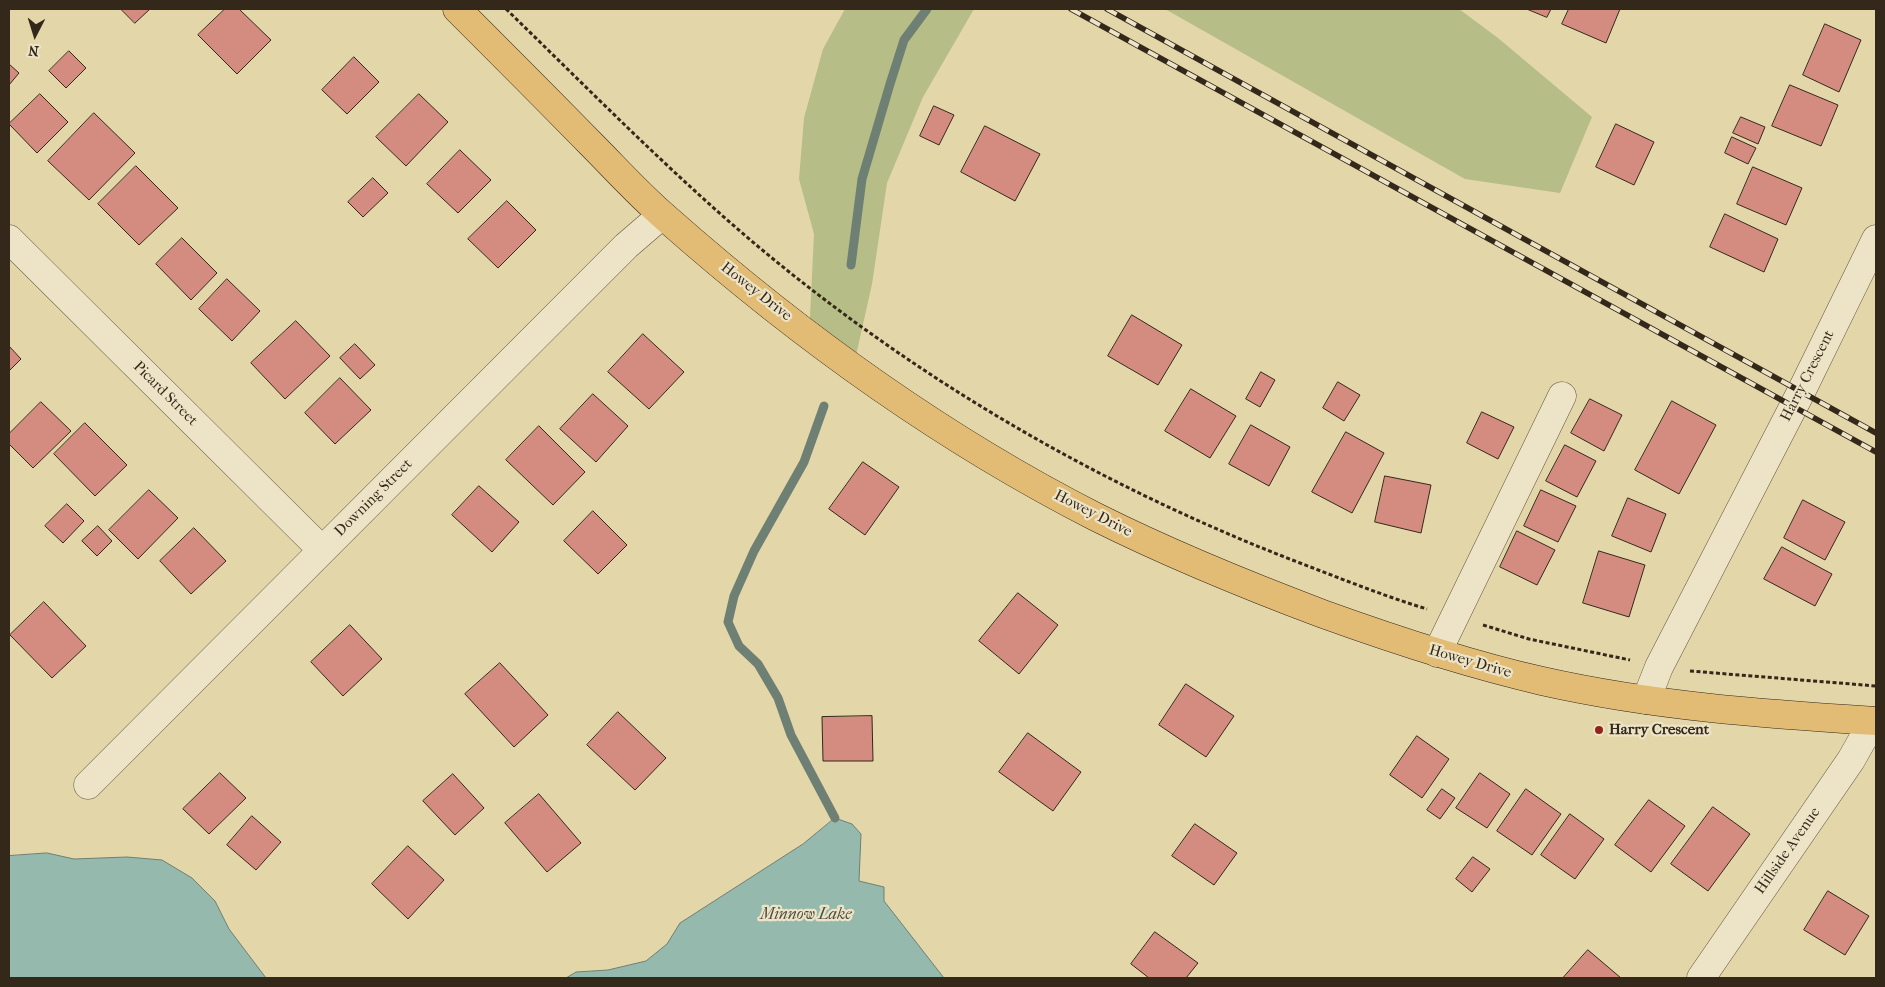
<!DOCTYPE html>
<html>
<head>
<meta charset="utf-8">
<style>
  body { margin:0 }
  #map { position:relative; width:1885px; height:987px; overflow:hidden; background:#e3d6a9; font-family:"IM FELL French Canon",serif }
  canvas { display:block }
  .frame { position:absolute; inset:0; border:10px solid #34281b; pointer-events:none }
  .north { position:absolute; left:10px; top:10px; width:50px; height:50px; -webkit-text-stroke:4px #ede4c7; paint-order:stroke; rotate:185deg; font-size:14px; font-weight:700; line-height:20px; text-align:center; color:#34281b }
  .north::after { content:''; display:block; margin:auto; width:18px; height:22px; background:#34281b; clip-path:polygon(50% 0,100% 100%,50% 72%,0 100%) }
</style>
</head>
<body>
<div id="map">
<canvas width="1885" height="987"></canvas>
<div class="frame"></div>
<div class="north">N</div>
</div>
<script>
const g = document.querySelector('canvas').getContext('2d');
g.lineJoin = 'round';
function fill(path, color) { g.fillStyle = color; g.fill(path, 'evenodd'); }
function stroke(path, color, width, dash) { g.strokeStyle = color; g.lineWidth = width; g.lineCap = dash ? 'butt' : 'round'; g.setLineDash(dash || []); g.stroke(path); }
function label(font, color, halo, rows, align = 'center') {
  g.font = font + ' "IM FELL French Canon",serif'; g.lineWidth = 4.5; g.setLineDash([]); g.textBaseline = 'middle'; g.strokeStyle = halo; g.fillStyle = color; for (const [text, x, y, turn = 0] of rows) {
    g.save(); g.translate(x, y); g.rotate((+turn || 0) * Math.PI / 180); g.textAlign = isNaN(turn) ? turn : align; if (halo) g.strokeText(text, 0, 0); g.fillText(text, 0, 0); g.restore();
  }
}
fill(new Path2D(`
  M845,9H974L923,97L887,183L872,284L853,369L809,337L814,234L799,179L804,118L823,49Z
  M1165,9H1459L1498,38L1592,117L1560,193L1465,179Z`), '#b6bd86');
const water = new Path2D(`
  M835,818L852,824L861,834L859,881L884,887V901L944,978H566L576,972L608,970L646,961L667,944L680,923L803,844Z
  M47,853L74,859L127,857L162,860L192,878L215,901L229,929L266,978H9V856Z`);
fill(water, '#95b9ad');
stroke(water, '#6e7f73', 1);
stroke(new Path2D(`
  M851,265L862,179L890,84L904,40L927,9
  M824,406L804,462L754,551L734,596L728,622L739,646L758,664L778,698L791,735L835,818`), '#6e7f73', 9);
const building = new Path2D(`
  M121,9H150L135,23Z
  M225,9H239L271,40L237,74L198,35Z
  M1527,9H1551L1547,17Z
  M1569,9H1620L1606,43L1562,24Z
  M1825,24L1861,40L1839,92L1803,75Z
  M69,51L86,68L66,88L49,71Z
  M354,57L379,82L347,114L322,90Z
  M9,64L19,73L9,85Z
  M1790,85L1838,105L1821,146L1772,126Z
  M40,94L68,122L37,153L9,124Z
  M419,94L448,122L406,166L376,137Z
  M934,106L954,115L939,145L920,136Z
  M94,113L135,153L89,200L48,161Z
  M1741,117L1765,127L1758,144L1733,133Z
  M1616,124L1654,142L1634,185L1596,167Z
  M985,126L1040,154L1015,201L961,172Z
  M1732,137L1756,148L1748,164L1725,153Z
  M460,150L491,180L458,213L427,184Z
  M136,166L178,208L139,245L98,204Z
  M1753,167L1802,188L1786,225L1737,204Z
  M373,178L388,193L363,217L348,202Z
  M507,201L536,230L498,268L468,239Z
  M1725,214L1778,239L1764,272L1710,247Z
  M182,238L217,273L191,300L156,264Z
  M227,279L260,311L232,341L199,309Z
  M1132,315L1182,345L1158,385L1108,356Z
  M296,321L330,356L285,399L251,363Z
  M643,334L684,372L649,409L608,372Z
  M355,344L375,365L360,379L340,358Z
  M9,346L21,359L9,371Z
  M1261,372L1275,380L1260,407L1246,399Z
  M340,378L371,410L335,444L305,413Z
  M1338,382L1360,395L1344,421L1323,408Z
  M1191,389L1236,416L1210,458L1165,431Z
  M593,394L628,426L596,462L560,429Z
  M1590,399L1622,415L1604,451L1571,433Z
  M1672,401L1716,425L1679,494L1635,470Z
  M41,402L71,431L33,468L9,444V434Z
  M1482,412L1514,427L1498,459L1467,443Z
  M85,423L127,465L95,496L54,454Z
  M1251,425L1290,447L1269,486L1229,464Z
  M539,426L585,472L553,505L506,460Z
  M1346,432L1384,453L1352,513L1312,492Z
  M1565,445L1596,461L1577,497L1546,481Z
  M863,462L899,487L865,535L829,509Z
  M1385,476L1431,485L1421,533L1375,522Z
  M479,486L519,522L492,552L452,515Z
  M149,490L178,518L138,559L109,530Z
  M1541,490L1576,506L1558,542L1524,526Z
  M1628,498L1666,514L1651,552L1612,536Z
  M1803,500L1845,522L1825,560L1784,538Z
  M67,504L84,521L63,543L45,526Z
  M593,511L627,545L598,574L564,541Z
  M98,526L112,541L97,556L82,541Z
  M194,528L226,561L191,594L160,561Z
  M1517,531L1555,550L1537,585L1500,567Z
  M1782,547L1832,574L1815,606L1764,579Z
  M1599,551L1645,565L1629,617L1583,603Z
  M1018,593L1058,625L1019,674L979,641Z
  M44,602L86,646L52,678L10,635Z
  M350,625L382,659L343,696L311,662Z
  M500,663L548,715L514,747L465,694Z
  M1186,684L1234,716L1206,757L1159,725Z
  M618,712L666,758L635,790L587,745Z
  M872,716L873,761H823L822,717Z
  M1028,733L1081,772L1053,811L999,772Z
  M1417,736L1449,759L1422,798L1390,775Z
  M220,773L246,798L209,834L183,809Z
  M1480,773L1510,794L1487,828L1456,808Z
  M453,774L484,808L455,835L423,801Z
  M1442,789L1455,798L1440,819L1427,810Z
  M1526,789L1561,814L1532,855L1497,831Z
  M539,794L581,843L547,872L505,823Z
  M1649,800L1685,826L1651,872L1615,845Z
  M1713,807L1750,834L1708,891L1671,864Z
  M1570,814L1604,839L1575,879L1541,855Z
  M252,816L281,842L256,870L227,845Z
  M1195,824L1237,853L1214,885L1172,856Z
  M408,846L444,880L408,919L372,884Z
  M1473,857L1490,869L1472,892L1456,879Z
  M1828,891L1869,916L1845,955L1804,930Z
  M1155,932L1198,963L1186,978H1149L1131,964Z
  M1588,950L1621,978H1563Z`);
fill(building, '#d48c80');
stroke(building, '#34281b', 1);
const minor = new Path2D(`
  M9,239L322,550
  M1437,653L1562,396
  M1646,700L1659,667L1801,392L1876,239
  M88,785L626,246L662,215
  M1701,978L1851,760L1873,721`);
const major = new Path2D(`
  M457,9C501,53 546,98 590,143C615,168 639,195 666,218C796,333 941,438 1096,517C1170,554 1246,585 1323,614C1395,640 1468,664 1542,681C1653,706 1764,714 1876,721`);
stroke(minor, '#60543e', 29);
stroke(major, '#34281b', 29);
stroke(new Path2D(`
  M506,9C598,98 688,191 788,271C943,395 1115,492 1300,563C1342,579 1384,596 1427,609
  M1483,625L1529,639L1630,660
  M1690,671L1876,686`), '#34281b', 3, [4, 2.5]);
stroke(minor, '#ede4c7', 28);
stroke(major, '#e2bb74', 28);
const rail = new Path2D(`
  M1071,9L1876,452
  M1107,9L1876,433`);
stroke(rail, '#34281b', 5.5);
stroke(rail, '#ede4c7', 4, [11]);
for (const [x, y, r, color] of [
  [1599,730,5,"#8f2418"]
]) { const dot = new Path2D(); dot.arc(x, y, r, 0, 2 * Math.PI); g.fillStyle = color; g.fill(dot); stroke(dot, '#ede4c7', 2); }
label('15px', '#34281b', '#ede4c7', [
  ["Howey Drive",756,292,38],
  ["Harry Crescent",1808,376,-63],
  ["Picard Street",165,394,45],
  ["Downing Street",374,498,-45],
  ["Howey Drive",1093,514,27],
  ["Howey Drive",1470,662,16],
  ["Hillside Avenue",1788,851,-55]
]);
label('bold 15px', '#34281b', '#ede4c7', [
  ["Harry Crescent",1609,730]
], 'left');
label('italic 16px', '#4c4c40', '#ede4c7', [
  ["Minnow Lake",806,915]
]);
</script>
</body>
</html>
